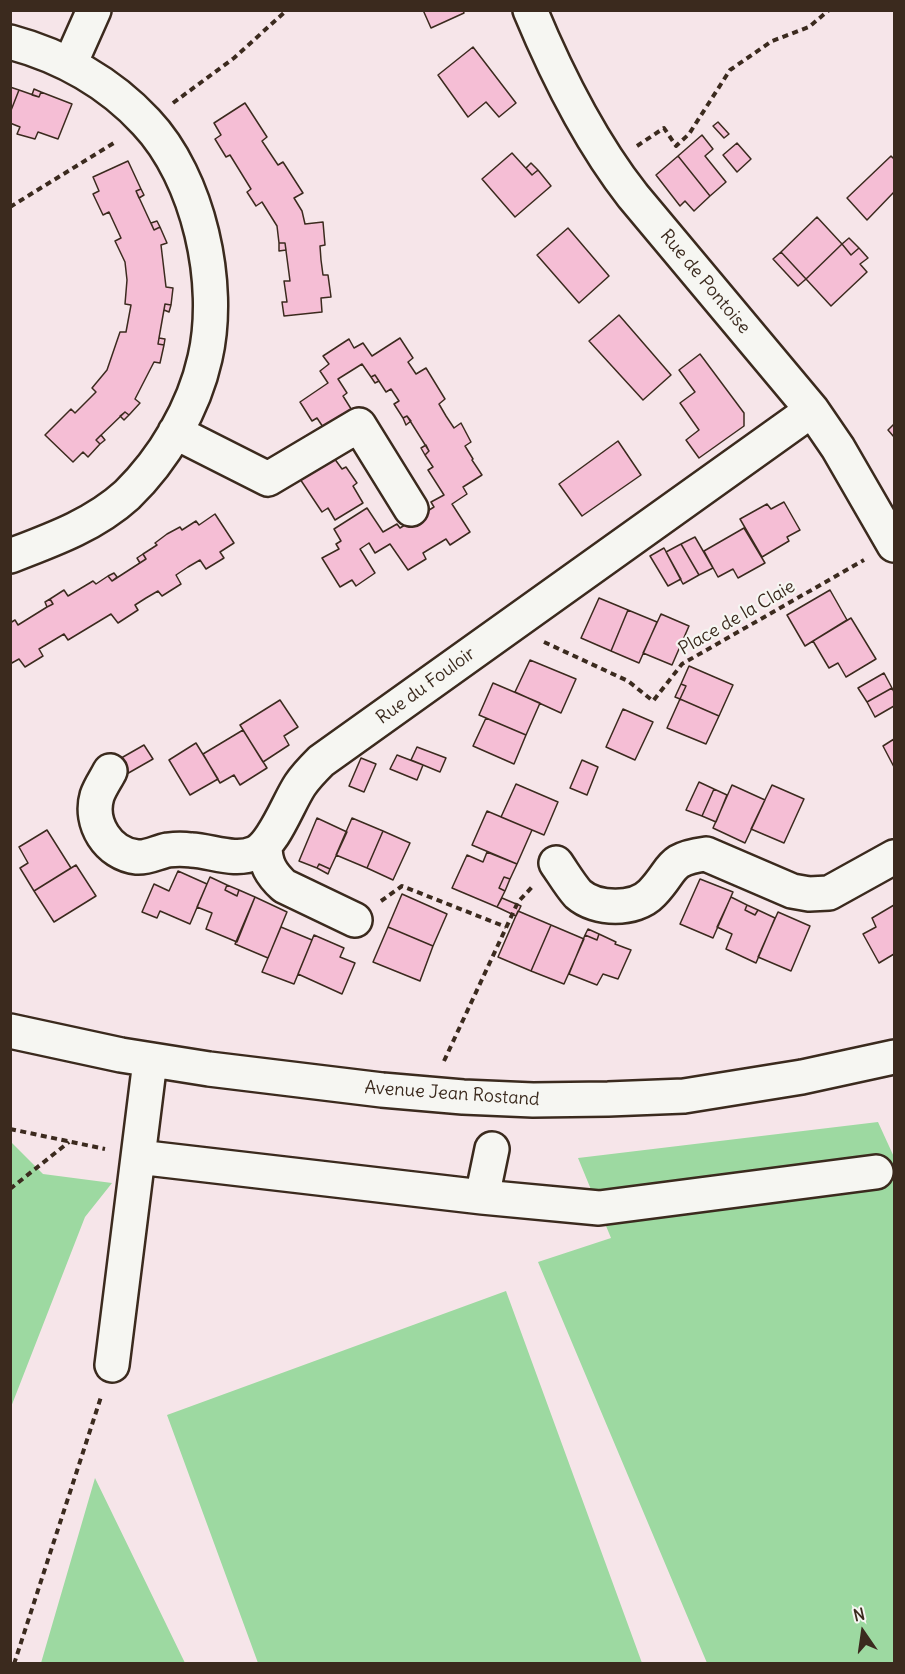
<!DOCTYPE html>
<html>
<head>
<meta charset="utf-8">
<style>
  body { margin:0 }
  #map { position:relative; width:905px; height:1674px; overflow:hidden; background:#f6e5e9; font-family:Delius,sans-serif }
  canvas { display:block }
  .frame { position:absolute; inset:0; border:12px solid #3b2a1e; pointer-events:none }
  .north { position:absolute; left:833px; top:1602px; width:60px; height:60px; -webkit-text-stroke:4px #f6f6f2; paint-order:stroke; rotate:347deg; font-size:16px; font-weight:700; line-height:24px; text-align:center; color:#3b2a1e }
  .north::after { content:''; display:block; margin:auto; width:21px; height:27px; background:#3b2a1e; clip-path:polygon(50% 0,100% 100%,50% 72%,0 100%) }
</style>
</head>
<body>
<div id="map">
<canvas width="905" height="1674"></canvas>
<div class="frame"></div>
<div class="north">N</div>
</div>
<script>
const g = document.querySelector('canvas').getContext('2d');
g.lineJoin = 'round';
function fill(path, color) { g.fillStyle = color; g.fill(path, 'evenodd'); }
function stroke(path, color, width, dash) { g.strokeStyle = color; g.lineWidth = width; g.lineCap = dash ? 'butt' : 'round'; g.setLineDash(dash || []); g.stroke(path); }
function label(font, color, halo, rows, align = 'center') {
  g.font = font + ' Delius,sans-serif'; g.lineWidth = 4.5; g.setLineDash([]); g.textBaseline = 'middle'; g.strokeStyle = halo; g.fillStyle = color; for (const [text, x, y, turn = 0] of rows) {
    g.save(); g.translate(x, y); g.rotate((+turn || 0) * Math.PI / 180); g.textAlign = isNaN(turn) ? turn : align; if (halo) g.strokeText(text, 0, 0); g.fillText(text, 0, 0); g.restore();
  }
}
fill(new Path2D(`
  M878,1122L894,1157V1663H707L538,1262L611,1238L578,1158Z
  M11,1142L43,1174L112,1183L85,1217L11,1407Z
  M506,1291L642,1663H258L167,1415Z
  M95,1478L185,1663H41Z`), '#9dd9a1');
const building = new Path2D(`
  M423,10H463L464,13L431,28Z
  M473,47L516,103L499,117L486,102L468,117L438,75Z
  M10,87L19,90L10,113Z
  M34,89L41,92L39,97L32,95Z
  M19,90L39,97L41,92L72,104L58,139L38,132L35,139L17,134L20,127L10,123V113Z
  M245,103L267,137L262,141L278,165L283,162L303,193L294,198L302,211L305,224L323,222L325,245L320,246L321,260L323,275H328L331,297L321,298L322,312L284,316L282,302H287L284,281H290L285,243H279L277,226L262,202L256,206L247,192L251,189L230,155L226,157L215,139L221,135L214,123Z
  M718,122L729,134L724,138L713,126Z
  M702,135L713,149L705,156L726,182L710,196L678,156Z
  M737,143L751,159L737,172L723,155Z
  M512,153L532,175L538,170L551,186L515,217L482,179Z
  M678,156L710,196L694,211L685,201L680,206L656,175Z
  M891,156L894,159V192L867,220L847,198Z
  M128,161L141,189L136,191L154,230L160,227L167,243L161,245L166,287L173,288L171,305L165,304L159,338L158,344L164,345L160,363L154,362L135,399L140,403L129,415L125,412L96,440L100,444L88,457L83,452L73,462L45,435L71,409L75,413L96,392L92,388L107,370L120,332H126L131,305L125,304L127,280L125,262L115,241L121,238L109,212L103,215L93,194L99,191L93,177Z
  M531,163L538,170L532,175L526,168Z
  M141,189L144,195L139,198L136,191Z
  M817,217L842,244L806,279L781,252Z
  M157,221L160,227L154,230L151,223Z
  M568,228L609,276L579,303L537,255Z
  M849,238L859,248L851,255L842,244Z
  M279,243H285L286,250L279,251Z
  M842,244L851,255L859,248L868,258L860,264L867,272L831,306L806,279Z
  M781,252L806,279L798,286L773,259Z
  M165,304L171,305L169,312L164,310Z
  M619,315L671,375L643,400L589,341Z
  M159,338L165,339L164,345L158,344Z
  M400,338L413,358L408,362L416,374L426,368L445,399L439,404L446,416L454,428L461,423L471,442L465,446L473,459L472,460L482,475L463,487L467,494L452,504L470,532L450,545L446,539L423,553L426,559L408,570L390,544L375,553L369,543L360,549L375,573L356,586L352,580L340,587L322,558L339,549L336,544L341,541L334,529L367,508L383,532L397,524L400,528L434,507L431,502L444,495L428,470L433,467L425,455L429,451L407,416L403,418L394,404L399,401L391,389L386,392L375,375L371,377L362,364L338,379L347,393L343,396L353,412L325,430L317,418L312,421L300,402L328,383L320,371L329,364L323,356L349,339L354,348L363,343L372,356Z
  M700,354L744,413V426L699,458L686,440L699,430L680,403L695,392L679,370Z
  M375,375L379,381L375,383L371,377Z
  M125,412L129,415L124,420L120,416Z
  M407,416L411,421L406,425L403,418Z
  M894,424V437L888,430Z
  M101,435L105,440L100,444L96,440Z
  M618,441L641,475L582,516L559,484Z
  M426,445L429,451L425,455L421,448Z
  M334,458L342,469L346,467L357,483L353,486L363,503L335,520L328,508L322,512L300,479Z
  M784,502L800,530L787,537L789,541L762,557L740,519L767,504L771,509Z
  M215,514L234,543L220,552L224,558L206,569L200,560L188,567L176,575L181,584L162,596L158,591L146,598L135,605L138,610L118,623L111,614L68,640L64,634L39,649L43,656L25,667L19,659L10,664V623L15,620L18,625L47,607L53,604L50,599L64,590L68,596L93,581L96,584L108,576L112,581L146,559L143,554L157,545L155,543L167,534L180,527L182,530L196,521L199,525Z
  M744,528L765,563L738,578L733,569L718,577L704,551Z
  M695,537L713,568L699,575L681,544Z
  M681,544L699,575L683,584L666,552Z
  M664,548L681,579L668,586L650,556Z
  M143,554L146,559L140,563L137,558Z
  M114,573L117,577L112,581L108,576Z
  M830,590L847,620L805,646L787,615Z
  M599,598L628,610L611,651L581,638Z
  M50,599L53,604L47,607L45,602Z
  M628,610L657,622L639,663L611,651Z
  M661,614L689,626L672,665L643,653Z
  M851,618L876,659L846,677L838,663L829,668L813,641Z
  M530,660L576,679L561,713L515,692Z
  M689,666L733,685L719,716L680,699L686,686L681,684Z
  M884,673L892,688L867,702L858,688Z
  M493,683L540,703L526,735L479,715Z
  M681,684L686,686L680,699L675,697Z
  M892,688L894,692V706L875,717L867,702Z
  M680,699L719,716L706,744L667,728Z
  M280,700L298,727L284,736L289,745L263,762L240,725Z
  M623,709L653,722L635,760L606,747Z
  M486,718L526,735L514,764L473,746Z
  M243,730L267,768L240,785L234,775L220,783L203,754Z
  M894,739V767L883,746Z
  M196,743L218,779L190,795L169,760Z
  M144,745L153,759L125,775L116,761Z
  M417,747L446,758L440,772L411,760Z
  M397,755L423,765L417,780L390,769Z
  M361,758L376,764L364,792L349,786Z
  M582,760L598,767L587,795L570,788Z
  M699,782L714,789L702,816L686,810Z
  M516,784L558,802L544,835L501,817Z
  M732,785L765,800L745,843L713,828Z
  M772,785L804,799L784,843L751,829Z
  M714,789L727,795L716,822L702,816Z
  M487,811L532,830L517,864L472,845Z
  M317,818L347,832L330,869L319,864L317,868L299,861Z
  M352,818L383,831L367,868L336,855Z
  M47,830L71,868L34,891L20,868L28,863L19,847Z
  M383,831L410,843L393,880L367,868Z
  M487,852L517,864L510,879L504,877L499,888L505,891L497,907L452,888L467,855L483,862Z
  M319,864L330,869L328,874L317,868Z
  M76,865L96,896L54,922L34,891Z
  M178,871L207,884L190,924L160,911L157,918L142,912L154,884L169,891Z
  M210,877L227,885L225,890L237,896L239,890L255,897L237,942L206,929L212,913L197,907Z
  M504,877L510,879L505,891L499,888Z
  M700,879L733,892L713,938L680,924Z
  M227,885L239,890L237,896L225,890Z
  M402,894L447,914L433,946L388,927Z
  M255,897L287,912L268,958L235,944Z
  M731,897L747,905L745,910L755,915L758,910L775,918L756,963L726,949L732,934L717,927Z
  M502,898L521,906L516,916L497,907Z
  M747,905L758,910L755,915L745,910Z
  M894,905V954L879,963L863,934L876,927L872,918Z
  M518,911L551,925L531,971L498,957Z
  M778,912L810,926L791,971L758,957Z
  M551,925L584,939L564,984L531,971Z
  M281,927L312,940L294,984L262,972Z
  M388,927L433,946L420,981L373,962Z
  M588,929L599,934L597,940L585,935Z
  M599,934L616,942L615,944L631,950L618,979L603,974L597,985L569,974L585,935L597,940Z
  M314,935L344,948L340,957L355,963L342,994L298,974Z`);
fill(building, '#f5bed5');
stroke(building, '#3b2a1e', 1.5);
const minor = new Path2D(`
  M530,10C557,75 589,140 633,196L812,410L838,448L894,545
  M10,42C62,56 110,83 146,122C199,178 222,284 205,358C194,408 164,459 127,495C94,525 52,540 10,556
  M70,64L94,10
  M175,432L268,479L359,425L411,509
  M110,771C106,779 100,787 97,796C89,823 108,854 137,857C148,858 157,852 168,850C176,849 184,849 191,850C212,851 235,862 255,853C274,844 288,803 300,785C306,776 313,769 321,761L812,410
  M265,846C265,864 271,874 284,886L355,920
  M556,863C563,873 570,885 578,894C596,910 635,911 652,893C675,869 667,859 706,854L792,891L809,894L829,893L894,857
  M10,1031L121,1055L209,1069L382,1090L463,1097L533,1100L608,1099L684,1096L802,1077L894,1057
  M138,1157L482,1197L599,1208L876,1172
  M482,1197L492,1149
  M112,1365L150,1061`);
stroke(minor, '#3b2a1e', 38);
stroke(new Path2D(`
  M173,103L234,58L287,10
  M637,146L664,128L676,146L689,134L730,70L772,41L809,27L829,10
  M10,207L117,141
  M544,642L628,681L653,701L682,664L864,560
  M381,901L402,886L506,927
  M444,1061L518,902L532,887
  M10,1129L105,1149
  M10,1189L69,1142
  M14,1664L101,1397`), '#3b2a1e', 4, [6, 4.5]);
stroke(minor, '#f6f6f2', 33);
label('18px', '#3b2a1e', '#f6f6f2', [
  ["Rue de Pontoise",705,282,50],
  ["Place de la Claie",737,618,-30],
  ["Rue du Fouloir",426,686,-36],
  ["Avenue Jean Rostand",452,1094,4]
]);
</script>
</body>
</html>
